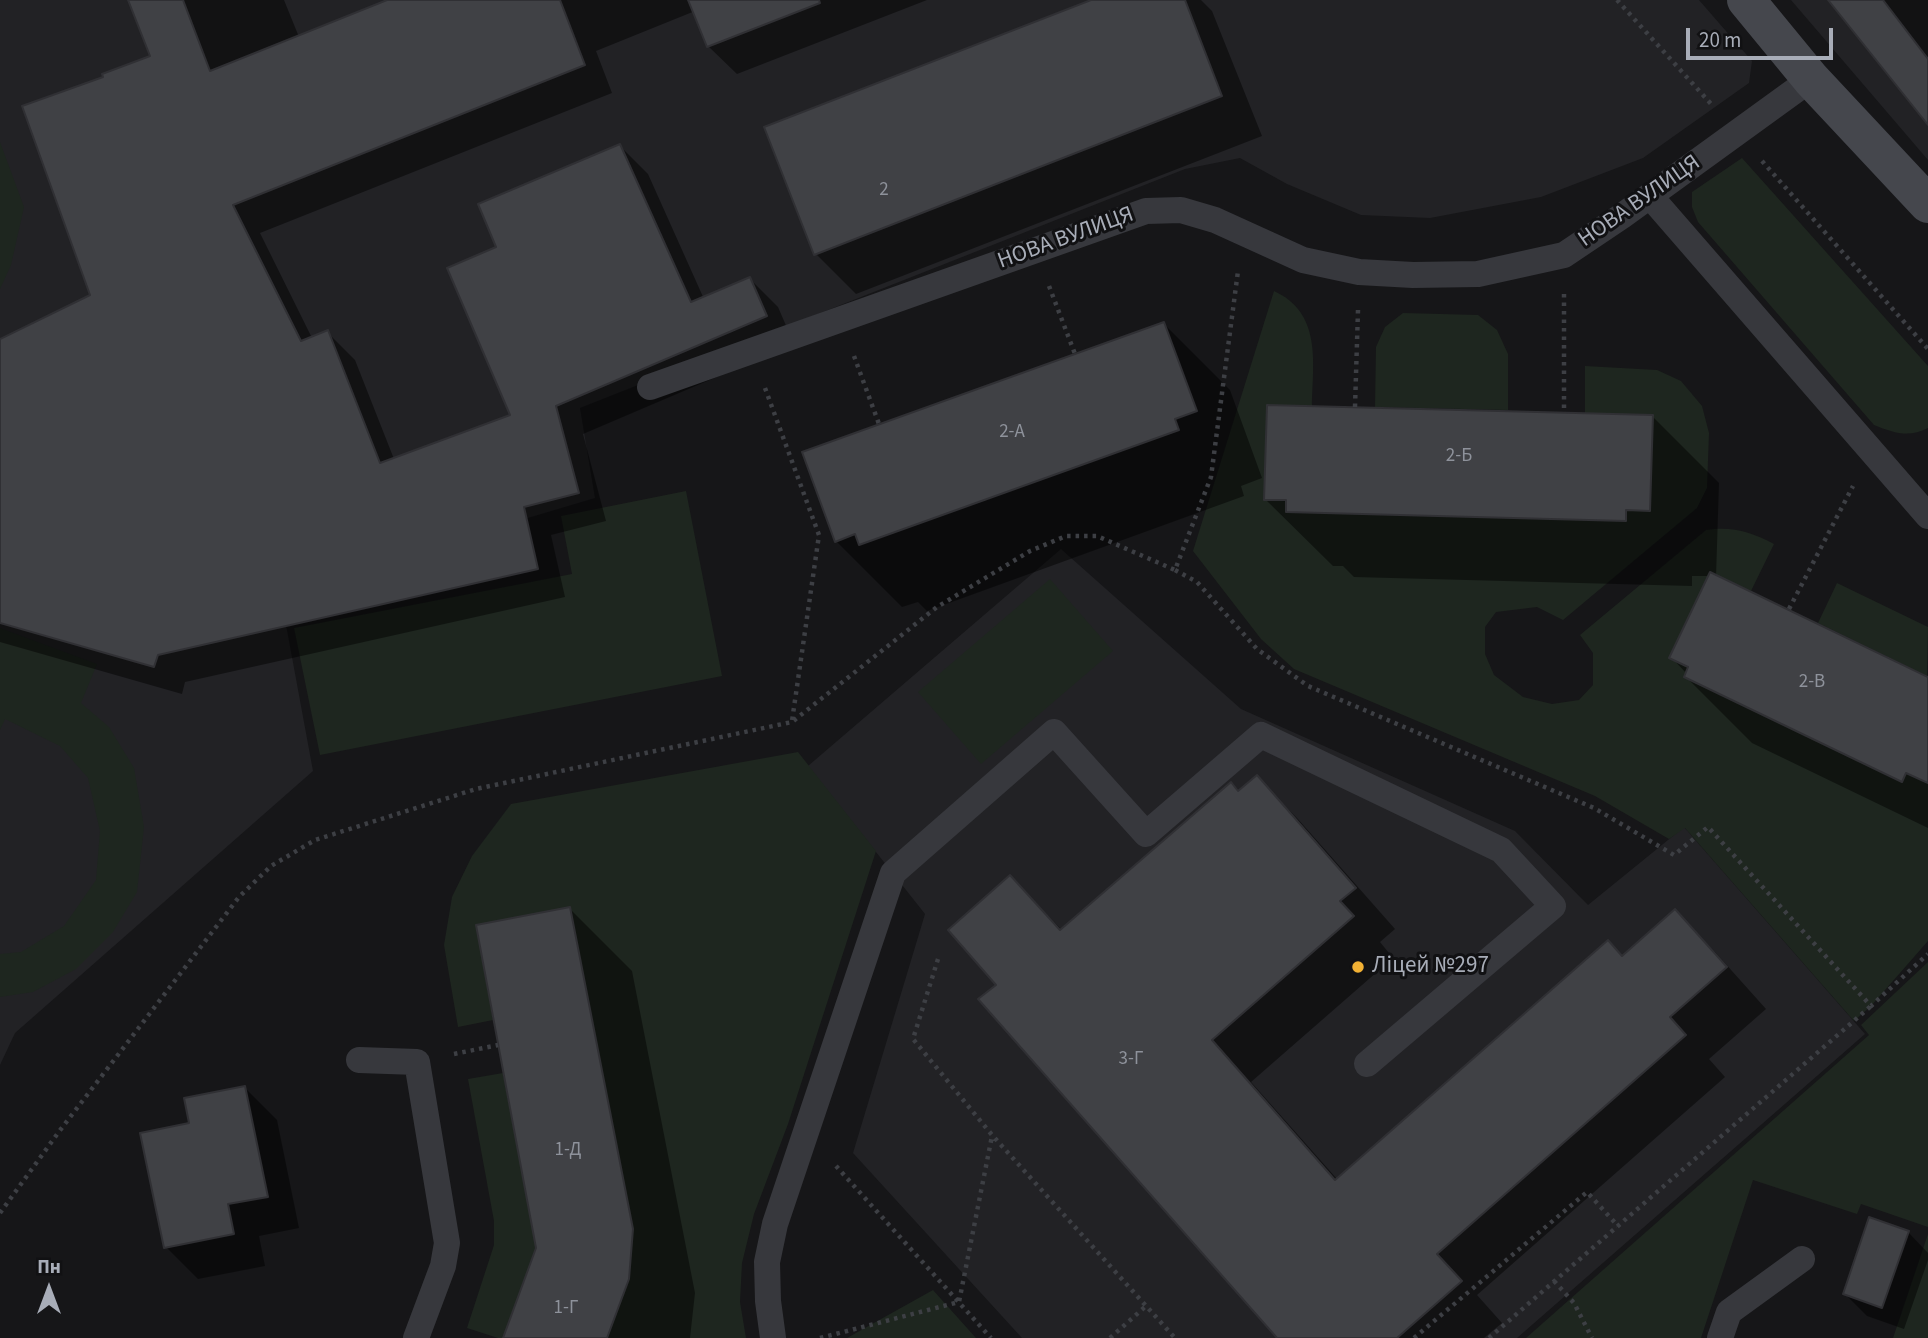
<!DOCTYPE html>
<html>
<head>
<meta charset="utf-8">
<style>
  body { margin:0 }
  #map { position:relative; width:1928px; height:1338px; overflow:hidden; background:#161618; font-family:"Source Sans 3",sans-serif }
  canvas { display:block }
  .north { position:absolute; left:14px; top:1254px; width:70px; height:70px; -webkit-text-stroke:5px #111113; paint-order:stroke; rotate:0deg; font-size:19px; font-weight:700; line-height:28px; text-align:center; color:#a8adb8 }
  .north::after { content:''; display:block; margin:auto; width:24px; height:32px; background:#a8adb8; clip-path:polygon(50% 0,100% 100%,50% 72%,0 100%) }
  .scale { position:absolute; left:1686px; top:28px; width:147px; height:32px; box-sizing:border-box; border:4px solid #a8adb8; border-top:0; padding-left:9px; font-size:21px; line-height:24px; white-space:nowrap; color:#a8adb8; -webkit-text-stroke:5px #111113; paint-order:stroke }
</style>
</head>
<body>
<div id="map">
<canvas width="1928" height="1338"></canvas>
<div class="north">Пн</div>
<div class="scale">20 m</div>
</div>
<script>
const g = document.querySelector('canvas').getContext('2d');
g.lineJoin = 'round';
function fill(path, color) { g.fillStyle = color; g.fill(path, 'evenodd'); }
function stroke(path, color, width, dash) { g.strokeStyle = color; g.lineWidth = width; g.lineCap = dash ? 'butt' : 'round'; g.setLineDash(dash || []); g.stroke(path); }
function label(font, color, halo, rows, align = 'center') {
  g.font = font + ' "Source Sans 3",sans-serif'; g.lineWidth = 6; g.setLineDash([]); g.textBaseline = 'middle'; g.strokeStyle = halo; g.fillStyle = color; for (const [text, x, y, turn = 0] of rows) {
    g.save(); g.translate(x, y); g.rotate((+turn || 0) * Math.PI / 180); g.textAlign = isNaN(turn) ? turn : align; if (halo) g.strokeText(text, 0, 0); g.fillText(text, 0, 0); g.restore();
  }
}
fill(new Path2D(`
  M0,0H1699L1752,61L1749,83L1643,158L1541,197L1430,218L1361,215L1287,184L1240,158L1185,169L580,408L595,498L280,592L313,771L15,1033L0,1065Z
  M1791,0H1928V160Z
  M1061,549L1241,709L1515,831L1588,905L1684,827L1865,1034L1517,1338H1022L853,1153L925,914L808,766Z`), '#222225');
fill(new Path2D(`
  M0,142L24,207L11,265L0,289Z
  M1742,158L1928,366V428C1909,438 1894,433 1874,425L1698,222L1692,207V192Z
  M1274,291C1322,313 1313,362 1312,406L1267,405L1265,500L1626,521V510H1650L1653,415L1585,413V366L1657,370L1681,381L1702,406L1709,433L1707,488L1697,508L1563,620L1537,607L1496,612L1485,627V654L1494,675L1523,697L1552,704L1579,700L1593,685V653L1580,635L1706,530C1732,526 1751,532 1774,544L1751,591L1710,572L1669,658L1688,667L1684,677L1901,782L1906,773L1928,783V941L1871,1006L1854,1021L1685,828L1669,839L1595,796L1294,669L1261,639L1193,551Z
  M1403,313L1478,315L1497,330L1508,354V410L1375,407L1376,347L1385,327Z
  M686,491L722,676L320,755L294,628L572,574L561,516Z
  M1050,579L1113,651L981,764L918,692Z
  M1837,583L1928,627L1927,676L1818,623Z
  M0,628L97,664L81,703L109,727L134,768L144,827L137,892L113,932L76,969L33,992L0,997V954L21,952L64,926L96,880L100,831L88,778L60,746L5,719L0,730Z
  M798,752L876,851L788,1124L754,1214L742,1263L740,1302L746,1338H607L628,1280L633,1228L570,907L476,925L493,1020L458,1027L444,945L452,897L472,856L511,804Z
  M1928,962V1227L1861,1204L1857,1214L1753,1180L1701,1338H1526L1869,1035L1861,1025Z
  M503,1073L536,1248L503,1338H498L467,1328L494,1245V1221L468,1079Z
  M1928,1234V1338H1893Z
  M933,1290L976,1338H847Z`), '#1e261f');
fill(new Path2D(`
  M130,0H284L299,37L393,0H927L737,74L708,46L695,11L596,51L612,93L260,233L312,338L327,332L355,360L394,459L512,416L498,248L620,146L648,174L704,299L750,279L778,307L794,344L583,434L606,521L551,535L565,597L185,682L182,694L0,642V341L92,296L105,78L152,57Z
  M1096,0H1201L1212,11L1262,136L856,294L816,254Z
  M1830,0H1928V122Z
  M1164,324L1230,390L1262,478L1241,486L1244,496L927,611L918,602L902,607L836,541Z
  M1652,416L1719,483L1716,577L1928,679V828L1752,743L1686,677L1687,674L1671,657L1710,576H1692V586L1354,577L1343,566H1333L1266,500Z
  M1256,777L1297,818L1395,929L1380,942L1393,958L1251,1082L1337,1179L1623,957L1675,911L1715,952L1766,1009L1709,1059L1725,1077L1477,1295L1502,1323L1484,1338H1279L998,985L1010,877L1062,930Z
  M570,909L632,971L695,1293L690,1338H505L538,1248Z
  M245,1088L277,1120L299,1228L259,1236L265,1266L198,1279L166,1247Z
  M1908,1232L1928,1253V1260L1904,1329L1867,1316L1845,1294Z`), '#0007');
const building = new Path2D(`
  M128,0H183L210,71L387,0H560L585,65L233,205L301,341L328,330L380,463L510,415L447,268L496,247L478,204L620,144L691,302L750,277L767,316L556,406L579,493L524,507L538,569L158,655L154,667L0,623V339L90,295L22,106L103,77L102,74L150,56Z
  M688,0H819L820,3L707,47Z
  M1091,0H1185L1222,96L814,255L764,127Z
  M1828,0H1883L1928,59V125Z
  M1164,322L1197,411L1175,419L1179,430L859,545L855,534L835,542L802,452Z
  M1267,405L1653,415L1650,511L1626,510V521L1286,512V500H1264Z
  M1710,572L1928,677V783L1906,773L1902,782L1684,677L1688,667L1669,658Z
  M1257,775L1356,888L1340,901L1354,916L1212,1040L1335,1180L1608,940L1622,956L1675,909L1727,967L1670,1017L1686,1035L1437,1254L1462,1281L1397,1338H1277L978,999L996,985L948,930L1010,875L1060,930L1231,782L1238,791Z
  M570,907L633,1229L629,1279L607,1338H503L536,1248L476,925Z
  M245,1086L268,1197L228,1204L234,1234L164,1248L140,1133L189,1123L184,1098Z
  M1869,1217L1909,1231L1882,1308L1843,1294Z`);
fill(building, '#404145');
stroke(building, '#303034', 2);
stroke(new Path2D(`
  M1617,0L1712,105
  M1762,161L1928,349
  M1049,286L1075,354
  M1564,294V412
  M854,356L879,424
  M765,388L819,535L792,721
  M1355,407L1358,310
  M1175,570L1197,582L1257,649L1308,686L1594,808L1674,855L1708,827L1871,1006L1928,954
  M1789,609L1853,486
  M938,959L913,1039L992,1135L1175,1338
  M454,1054L498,1045
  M836,1166L991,1338
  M0,1213L58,1133L239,897L271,866L315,840L476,789L792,722L937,607L1030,551L1066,536H1097L1175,570L1211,477L1238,271
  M1554,1281L1574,1303L1592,1338
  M820,1338L959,1302L992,1136
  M1110,1338L1146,1306
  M1414,1338L1587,1192L1618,1226
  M1489,1338L1871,1006`), '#3d3f44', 4.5, [3.5, 5]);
stroke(new Path2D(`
  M1650,196L1928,516
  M650,387L1146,211L1181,210L1215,220L1303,260L1359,272L1413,275L1478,274L1564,255L1622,216L1811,79
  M359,1060L417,1062L447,1243L443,1266L416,1338
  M773,1338L768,1301L767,1262L775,1224L893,873L1054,732L1146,834L1261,735L1501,850L1553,906L1367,1064
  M1720,1338L1729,1312L1802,1259`), '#37383d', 26);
stroke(new Path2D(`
  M1746,0L1811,79L1928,204`), '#45474d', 38);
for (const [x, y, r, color] of [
  [1358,967,7,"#f2b134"]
]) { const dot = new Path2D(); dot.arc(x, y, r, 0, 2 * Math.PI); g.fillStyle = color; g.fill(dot); stroke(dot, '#111113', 2.5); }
label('19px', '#8e929b', null, [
  ["2",884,191],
  ["2-А",1012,433],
  ["2-Б",1459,457],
  ["2-В",1812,683],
  ["3-Г",1131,1060],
  ["1-Д",568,1151],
  ["1-Г",566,1309]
]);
label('23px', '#a8adb8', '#111113', [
  ["НОВА ВУЛИЦЯ",1640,202,-35],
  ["НОВА ВУЛИЦЯ",1066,239,-20]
]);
label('23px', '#a8adb8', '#111113', [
  ["Ліцей №297",1372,967]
], 'left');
</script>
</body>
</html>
